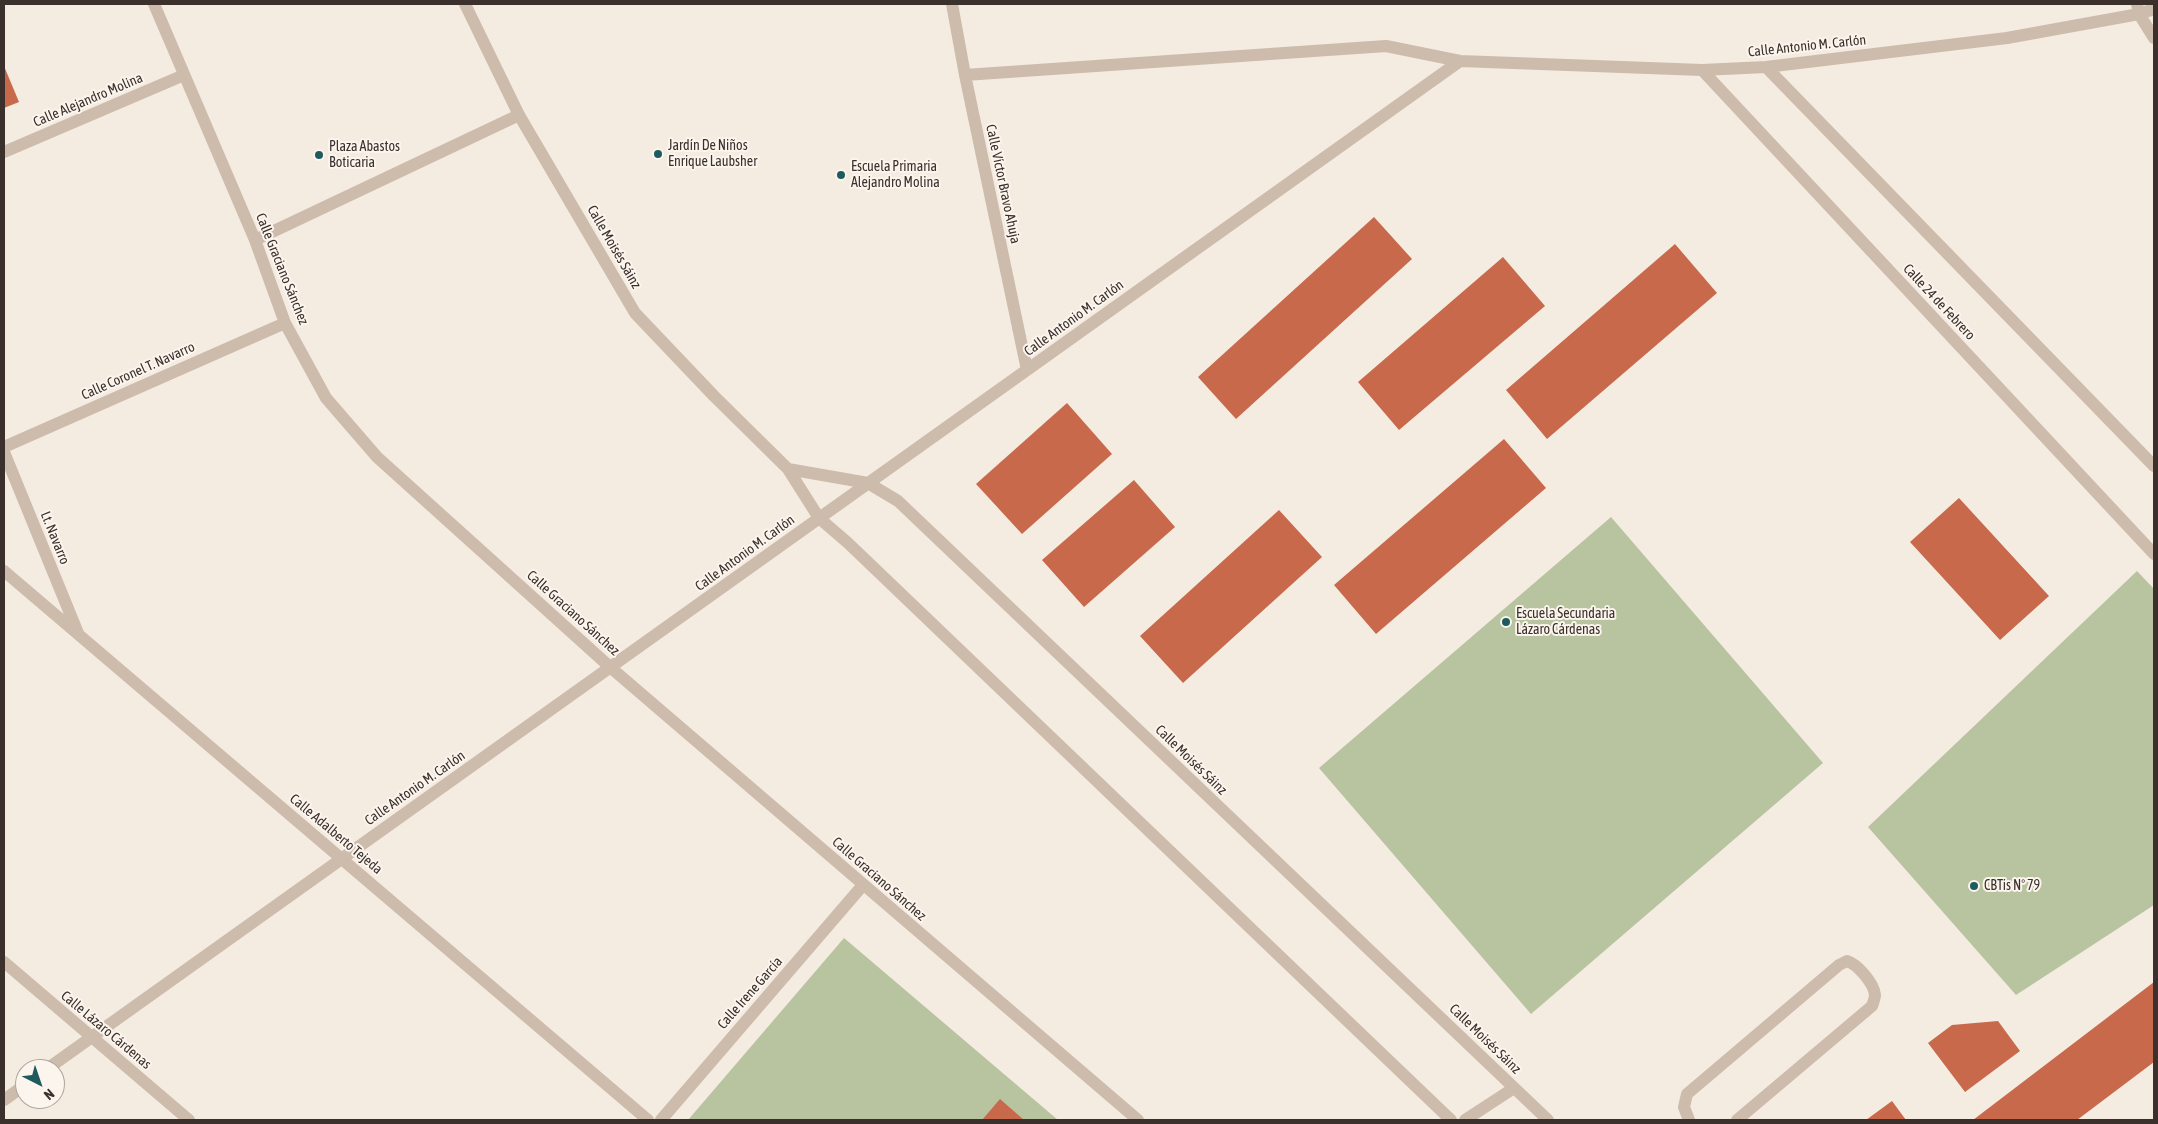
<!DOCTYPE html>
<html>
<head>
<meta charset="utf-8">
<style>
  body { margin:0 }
  #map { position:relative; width:2158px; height:1124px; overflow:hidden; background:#f4ebe1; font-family:"Asap Condensed",sans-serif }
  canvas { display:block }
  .frame { position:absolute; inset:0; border:5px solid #3b302b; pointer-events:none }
  .north { position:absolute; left:15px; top:1059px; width:50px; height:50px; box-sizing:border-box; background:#fbf5ee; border:1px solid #aea6a0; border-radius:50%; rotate:139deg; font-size:14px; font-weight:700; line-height:20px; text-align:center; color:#3b302b }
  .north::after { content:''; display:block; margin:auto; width:18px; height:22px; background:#1f5a5e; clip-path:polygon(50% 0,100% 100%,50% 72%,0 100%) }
</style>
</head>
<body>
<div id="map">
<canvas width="2158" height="1124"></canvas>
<div class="frame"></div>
<div class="north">N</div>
</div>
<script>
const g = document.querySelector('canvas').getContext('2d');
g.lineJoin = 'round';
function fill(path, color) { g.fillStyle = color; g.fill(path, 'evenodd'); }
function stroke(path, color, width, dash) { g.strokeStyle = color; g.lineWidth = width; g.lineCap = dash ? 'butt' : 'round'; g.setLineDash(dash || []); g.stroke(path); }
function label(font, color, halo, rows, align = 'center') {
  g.font = font + ' "Asap Condensed",sans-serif'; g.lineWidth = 4; g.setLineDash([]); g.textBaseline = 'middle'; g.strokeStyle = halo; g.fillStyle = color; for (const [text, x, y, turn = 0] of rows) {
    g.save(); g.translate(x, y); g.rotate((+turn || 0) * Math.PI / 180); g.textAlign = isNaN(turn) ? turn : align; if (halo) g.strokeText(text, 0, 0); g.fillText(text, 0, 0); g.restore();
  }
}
fill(new Path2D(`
  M1611,517L1823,763L1531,1014L1319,768Z
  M2137,571L2154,589V905L2016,995L1868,827Z
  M844,938L1058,1120H688Z`), '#b8c4a0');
fill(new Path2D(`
  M4,66L19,102L4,108Z
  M1374,217L1412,259L1236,419L1198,377Z
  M1675,244L1717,293L1547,439L1506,390Z
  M1503,257L1545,306L1399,430L1358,382Z
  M1067,403L1112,454L1022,534L976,484Z
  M1504,439L1546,488L1376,634L1334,585Z
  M1134,480L1175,527L1084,607L1042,560Z
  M1959,498L2049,596L2000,640L1910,542Z
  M1279,510L1322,557L1183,683L1140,636Z
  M2154,982V1062L2077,1120H1973Z
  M1998,1021L2020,1051L1965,1092L1928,1043L1952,1025Z
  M1000,1099L1024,1120H982Z
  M1892,1101L1906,1120H1866Z`), '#c8694b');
stroke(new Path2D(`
  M154,4L255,240L285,323L326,398L377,457L610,667L1138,1120
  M465,4L519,115L635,313L714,396L788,469L819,518L848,543L1451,1120
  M952,4L965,75L1027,370
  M2137,4L2139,14L2154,38
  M1766,67L2154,466
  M1702,70L2154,554
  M965,75L1386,46L1460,61L1702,70L1766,67L2007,38L2139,14L2154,9
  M4,152L184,75
  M255,240L519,115
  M4,447L285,323
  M4,452L78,633
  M788,469L868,483L898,501L1548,1120
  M4,571L648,1120
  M4,962L189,1120
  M47,1069L1460,61
  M4,1100L25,1085
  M661,1120L863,885
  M1465,1120L1514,1088
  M1689,1120L1684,1107L1687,1094L1839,965L1847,961C1857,964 1874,983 1875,995C1875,998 1873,1003 1872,1006L1737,1120`), '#cdbbac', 12);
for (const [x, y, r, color] of [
  [658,154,5,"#1f5a5e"],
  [319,155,5,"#1f5a5e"],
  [841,175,5,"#1f5a5e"],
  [1506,622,5,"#1f5a5e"],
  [1974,886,5,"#1f5a5e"]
]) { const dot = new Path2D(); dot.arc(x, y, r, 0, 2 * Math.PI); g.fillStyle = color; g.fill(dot); stroke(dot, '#fbf5ee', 2); }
label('14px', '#3b302b', '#fbf5ee', [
  ["Calle Antonio M. Carlón",1807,46,-6],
  ["Calle Alejandro Molina",88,100,-23],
  ["Calle Víctor Bravo Ahuja",1003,184,78],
  ["Calle Moisés Sáinz",614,247,60],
  ["Calle Graciano Sánchez",282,269,68],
  ["Calle 24 de Febrero",1939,302,47],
  ["Calle Antonio M. Carlón",1074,318,-36],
  ["Calle Coronel T. Navarro",138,371,-24],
  ["Lt. Navarro",55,538,68],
  ["Calle Antonio M. Carlón",745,553,-36],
  ["Calle Graciano Sánchez",573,613,42],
  ["Calle Moisés Sáinz",1191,760,44],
  ["Calle Antonio M. Carlón",415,788,-35],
  ["Calle Adalberto Tejeda",336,834,40],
  ["Calle Graciano Sánchez",879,879,41],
  ["Calle Irene García",750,993,-49],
  ["Calle Lázaro Cárdenas",106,1030,40],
  ["Calle Moisés Sáinz",1485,1039,44]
]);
label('14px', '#3b302b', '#fbf5ee', [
  ["Jardín De Niños",668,146],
  ["Enrique Laubsher",668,162],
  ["Plaza Abastos",329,147],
  ["Boticaria",329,163],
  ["Escuela Primaria",851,167],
  ["Alejandro Molina",851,183],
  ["Escuela Secundaria",1516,614],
  ["Lázaro Cárdenas",1516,630],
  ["CBTis N° 79",1984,886]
], 'left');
</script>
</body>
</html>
